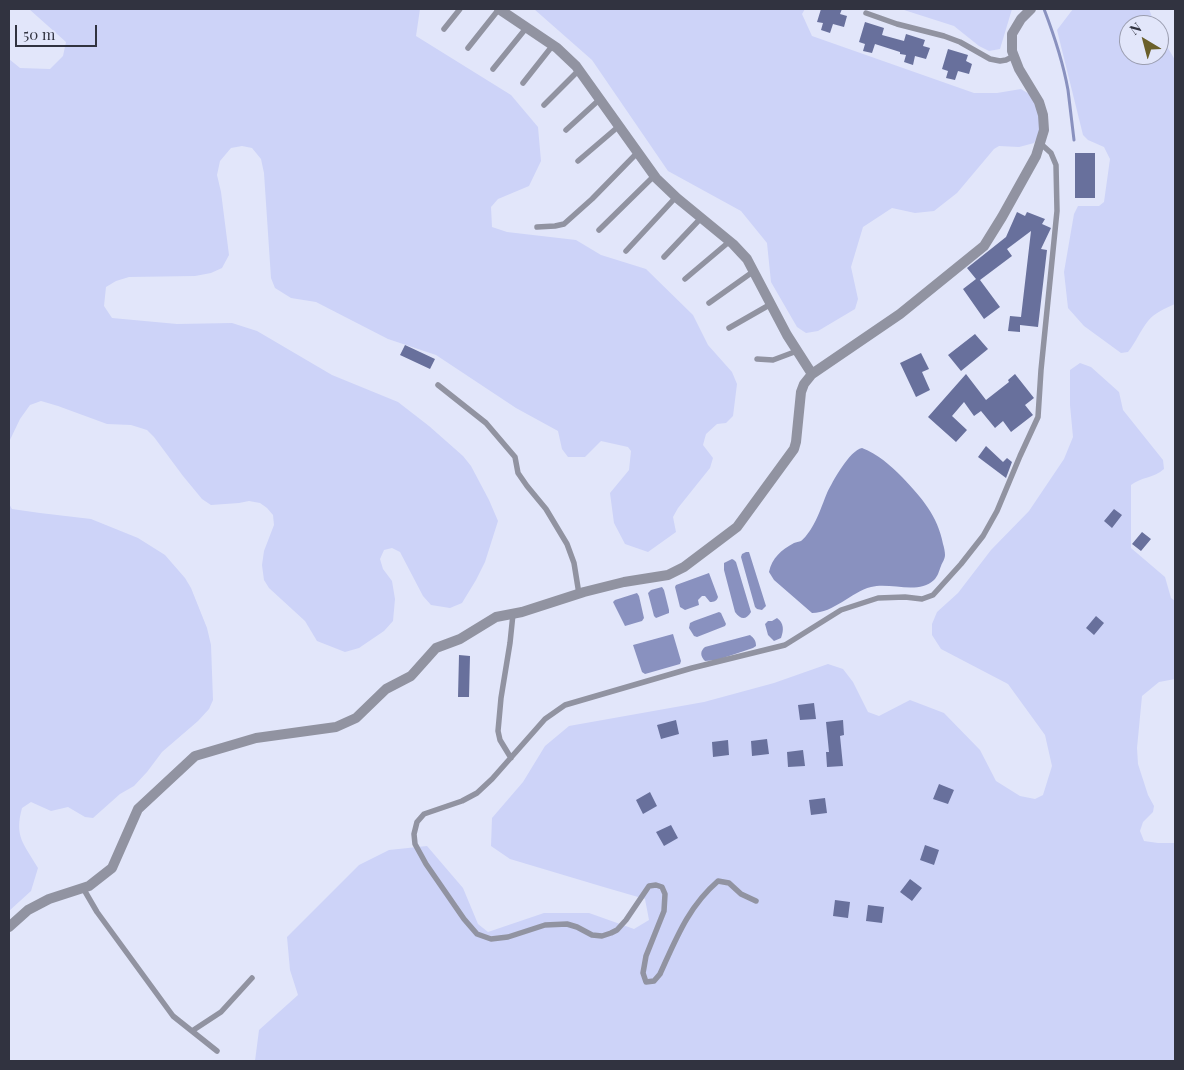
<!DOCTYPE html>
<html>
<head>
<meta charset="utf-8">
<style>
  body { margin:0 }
  #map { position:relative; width:1184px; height:1070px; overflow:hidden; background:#e2e6fa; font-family:"Playfair Display",serif }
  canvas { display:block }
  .frame { position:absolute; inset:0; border:10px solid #313340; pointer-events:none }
  .north { position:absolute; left:1119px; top:15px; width:50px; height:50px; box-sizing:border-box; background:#e2e6fa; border:1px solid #9b9eb0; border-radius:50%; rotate:323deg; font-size:14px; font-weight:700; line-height:20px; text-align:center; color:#313340 }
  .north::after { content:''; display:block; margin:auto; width:18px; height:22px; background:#6a5f2b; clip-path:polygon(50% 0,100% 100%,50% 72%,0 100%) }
  .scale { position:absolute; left:15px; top:25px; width:82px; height:22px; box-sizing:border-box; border:2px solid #313340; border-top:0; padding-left:6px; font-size:15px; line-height:18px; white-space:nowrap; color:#313340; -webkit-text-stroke:4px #e2e6fa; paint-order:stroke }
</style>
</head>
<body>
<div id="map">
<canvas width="1184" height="1070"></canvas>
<div class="frame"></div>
<div class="north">N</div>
<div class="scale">50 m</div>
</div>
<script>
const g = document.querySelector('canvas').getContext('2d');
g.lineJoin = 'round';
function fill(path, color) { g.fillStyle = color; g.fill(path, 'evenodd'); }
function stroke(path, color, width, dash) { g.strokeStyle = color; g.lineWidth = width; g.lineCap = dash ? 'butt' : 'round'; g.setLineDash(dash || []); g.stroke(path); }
fill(new Path2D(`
  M29,9H420L416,36L511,95L538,127L541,161L529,186L498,199L491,207L492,227L507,232L576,240L601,255L646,269L693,315L708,345L732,372L737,384L733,416L726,423L717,424L706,434L703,445L713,458L710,468L678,508L673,517L676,532L648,552L625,544L614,523L610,493L629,470L631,451L628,447L601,441L585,457H568L562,449L558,431L516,408L436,355L388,339L316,302L291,298L275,288L271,278L264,173L261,159L252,148L242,146L231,148L220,161L217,175L221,192L229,255L222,268L211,273L195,276L129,277L116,281L106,287L104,306L112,318L177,324L232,323L257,331L332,375L398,402L429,426L463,456L471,466L489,500L498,521L485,562L476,580L462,603L450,608L431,605L423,596L400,552L392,548L384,550L380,559L383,569L392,581L395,599L393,621L384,631L359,648L345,652L317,641L305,621L269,588L264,580L262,565L264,551L274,525L273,515L267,508L260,503L249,501L239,503L211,505L202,499L183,476L154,437L147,430L131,425L107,424L58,406L41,401L30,405L20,419L9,442V59L20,68L50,69L63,56L66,42Z
  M534,9H805L802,14L812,36L974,93H997L1021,89L1029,94L1038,102L1041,130L1034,143L1019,147L999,146L994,149L957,193L934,211L915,213L892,208L863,227L851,267L858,299L855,309L818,331L806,333L797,327L771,282L767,243L741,211L668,171L592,60Z
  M901,9H1012L1000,49L989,51L979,46L954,26Z
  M1073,9H1149L1155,25H1129V55H1159V33L1175,60V304C1166,308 1154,313 1148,321C1140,331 1136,342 1128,352L1121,353L1084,326L1068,308L1064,272L1074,214L1078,206H1099L1104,202L1110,159L1104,147L1088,140L1083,135L1057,30Z
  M1080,363L1091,367L1119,392L1123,410L1163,460L1164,469C1154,478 1141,477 1131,485V548L1165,577L1171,598L1175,601V679L1159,682L1142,696L1137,748L1138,764L1148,795L1154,806L1153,812L1143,822L1140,831L1144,841L1158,843H1175V1061H255L259,1030L298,995L290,970L287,937L359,865L389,850L427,846L463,888L478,924L488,932L544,913H589L634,929L649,920L645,899L607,888L510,859L491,846L492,818L523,782L545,746L569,726L704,702L774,683L828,664L843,669L853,682L868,712L879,716L910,700L944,713L980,750L996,781L1020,796L1035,799L1043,795L1052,766L1045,735L1008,684L941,649L932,635V624L937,612L958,593L991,550L1029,511L1064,459L1073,437L1070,405V370Z
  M9,504L12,509L40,513L91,519L138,538L165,555L185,578L191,588L207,628L211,645L213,700L209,709L198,721L162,752L147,772L134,786L120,794L93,818L85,817L68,807L51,811L31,802L22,808C14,837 24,844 38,868L31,891L9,911Z`), '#cdd3f8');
fill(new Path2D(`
  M862,448C878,454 890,465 902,477C921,497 938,516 943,544C944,547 945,552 945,555C945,559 942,563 941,566C939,571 938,576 934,580C918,595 891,582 871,587C851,592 834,613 812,613L774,580L769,572C772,558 781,550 794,543C796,542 799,542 801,541C805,538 809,532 811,529C818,518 822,505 827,493C833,481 849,451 862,448Z
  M746,552H749L750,555L766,606L762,610L757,609L755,607L741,557L742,554Z
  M732,559L734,560L736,562L751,612C746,620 741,620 735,612L724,570V563Z
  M709,573L718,597C717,601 714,602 710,602L705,596H702L698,600L699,605L685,610L680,607L675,587L676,585Z
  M662,587L664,590L669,610V613L656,618L654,616L648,593L651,590Z
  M637,593L639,596L644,618L642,621L625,626L613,602L615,600Z
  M719,612L721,613L726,624L725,626L697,637L694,636L689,628L690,623L694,621Z
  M777,618C784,623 784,630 781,638L774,641L768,635L765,624L768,621H772Z
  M673,634L681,661L680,664L645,674L642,672L633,645Z
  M750,635C754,638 756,641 756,646L753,648L717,660L705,661C700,656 700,651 705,647Z`), '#8991bf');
stroke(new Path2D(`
  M1044,9C1054,35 1063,62 1068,90C1070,106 1072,123 1074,140`), '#8991bf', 3);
fill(new Path2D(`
  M821,9H842L840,14L847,16L844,27L833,24L830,33L821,30L823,23L817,22Z
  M865,22L884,28L882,35L904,41L906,34L925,40L923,46L930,48L926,59L915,56L913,65L904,62L906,55L900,54V52L875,44L872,53L863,51L865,44L859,42Z
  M948,49L968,55L966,61L972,64L969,74L958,71L955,80L946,78L948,71L942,69Z
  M1075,153H1095V198H1075Z
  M1017,212L1025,216L1027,212L1045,219L1042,224L1051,228L1041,249L1047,250L1038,327L1020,325V332L1008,331L1010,316L1021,317L1031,231L1007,249L1012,256L980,280L1000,307L984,319L963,289L976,279L967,268L1006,237Z
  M975,334L988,349L961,371L948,355Z
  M405,345L435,359L430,369L400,355Z
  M921,353L929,369L922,372L930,390L916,397L900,363Z
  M966,374L986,400L1009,382L1008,380L1015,374L1034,398L1025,405L1033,415L1011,432L1003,421L995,428L981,411L974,416L964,402L952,416L967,430L956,442L928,417Z
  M986,446L1003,462L1007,458L1012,462L1006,478L978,457Z
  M1114,509L1122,515L1112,528L1104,521Z
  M1142,532L1151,539L1141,551L1132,544Z
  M1096,616L1104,623L1094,635L1086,628Z
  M459,655L470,656L469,697H458Z
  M814,703L816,719L800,720L798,705Z
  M676,720L679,734L661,739L657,725Z
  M843,720L844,735L840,736L843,766L827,767L826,752H829L826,722Z
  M767,739L769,754L752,756L751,741Z
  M728,740L729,755L713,757L712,742Z
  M803,750L805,766L788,767L787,752Z
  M939,784L954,790L948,804L933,799Z
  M650,792L657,806L643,814L636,800Z
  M825,798L827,813L811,815L809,800Z
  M671,825L678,838L664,846L656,832Z
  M925,845L939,850L934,865L920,860Z
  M910,879L922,888L912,901L900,892Z
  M835,900L850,902L848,918L833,916Z
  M868,905L884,907L882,923L866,921Z`), '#68709c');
stroke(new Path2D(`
  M866,13L897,24L944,36L960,42L990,59L1000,61L1006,60L1014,56
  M444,29L460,9
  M468,48L499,9
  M493,69L527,27
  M523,83L553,45
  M544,105L579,70
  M566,130L600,99
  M578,161L619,126
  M537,227L555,226L564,224L592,199L638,152
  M599,230L654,176
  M626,251L676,197
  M664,257L701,218
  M685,279L730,241
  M709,303L754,271
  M729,328L771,304
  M757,359L773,360L797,351
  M438,385L486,423L515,457L518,473L527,486L546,509L567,544L574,563L579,594
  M511,758L500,740L498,731L501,698L510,643L513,614
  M83,888L97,912L173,1016L217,1051
  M756,901L741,894L729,883L718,881C688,907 676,939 660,974L654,981L646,982L643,973L646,956L664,911L665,894L662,887L656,885L649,886L626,920L617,930L611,933L602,936L592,935L577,927L567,924L545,925L508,937L491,939L477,934L464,919L426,864L415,844L414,834L417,822L424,814L462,801L477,793L492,779L545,719L565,705L692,668L785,645L841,610L878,598L905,597L922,599L933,595L961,564L983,536L997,511L1020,456L1038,417L1041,370L1057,211L1056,165L1051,153L1040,143
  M192,1031L221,1012L252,978`), '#9193a1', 5.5);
stroke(new Path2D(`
  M499,9L557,48L576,66L656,178L677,198L733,244L747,259L787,335L812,374
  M9,927L28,910L49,899L89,886L112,868L138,809L195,756L256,738L336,727L356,718L386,689L411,676L436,648L460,639L496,617L522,612L584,592L624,582L668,575L684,567L737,527L794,449L796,442L801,392L804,384L812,374L900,314L984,246L1002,217L1036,156L1044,130L1043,115L1039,102L1019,69L1012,51V34L1021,19L1031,9`), '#9193a1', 10);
</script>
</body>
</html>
